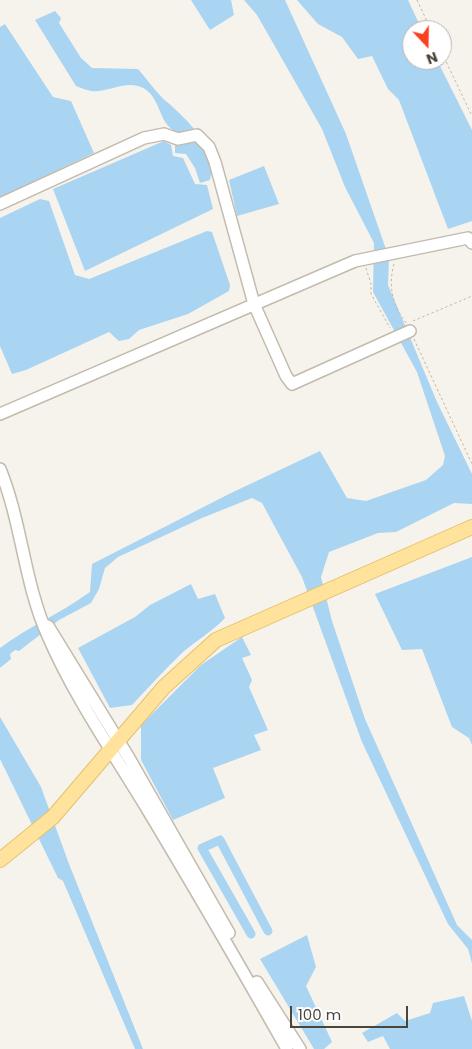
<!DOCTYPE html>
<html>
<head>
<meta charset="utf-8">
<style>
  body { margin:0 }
  #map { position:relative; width:472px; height:1049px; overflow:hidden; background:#f6f3ec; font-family:Poppins,sans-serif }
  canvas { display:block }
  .north { position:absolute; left:402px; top:20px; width:50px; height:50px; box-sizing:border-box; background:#fff; border:1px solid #b7b4b0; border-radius:50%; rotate:159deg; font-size:14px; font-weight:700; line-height:20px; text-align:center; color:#4b4439 }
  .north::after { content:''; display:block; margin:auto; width:18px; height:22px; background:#fc3f1d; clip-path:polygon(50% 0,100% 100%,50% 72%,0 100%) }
  .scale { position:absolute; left:290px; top:1006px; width:118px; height:22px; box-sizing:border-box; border:2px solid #4b4439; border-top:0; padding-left:6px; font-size:15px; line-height:18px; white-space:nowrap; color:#4b4439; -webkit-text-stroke:4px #fff; paint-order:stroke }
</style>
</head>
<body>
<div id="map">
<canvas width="472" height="1049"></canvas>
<div class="north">N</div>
<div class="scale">100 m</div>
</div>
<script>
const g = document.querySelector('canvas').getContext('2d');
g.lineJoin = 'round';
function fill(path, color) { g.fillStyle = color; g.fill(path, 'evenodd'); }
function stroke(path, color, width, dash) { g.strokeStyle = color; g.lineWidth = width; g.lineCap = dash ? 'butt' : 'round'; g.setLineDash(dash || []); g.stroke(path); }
fill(new Path2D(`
  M191,0H231L234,15L210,30Z
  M244,0H285L346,134L389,258L388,285L437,402L472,474V504L454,503L396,532L378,533L329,552L321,577L332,621L365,719L457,925L472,940V963L468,949L448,924L362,742L302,577L262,503L252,498L202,518L118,557L105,568L99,589L91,603L59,620L19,651L15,650L10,654L11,659L0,668V648C28,627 61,613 90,592L92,564L229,494L320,451L347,498L366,501L426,480L443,465L445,456L417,372L373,292L374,243L345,187L322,129L277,50L257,15Z
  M297,0H408L422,30H412V60H437L472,130V221L448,229L399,100L388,89L372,56L358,59L342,37L318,24Z
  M55,11L61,18L59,23L81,58L92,68L138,69C148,80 156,93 167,102C187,119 219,150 210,180L200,183L195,168L186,154L175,153V145H181V134C157,126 163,101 145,89C128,78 108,93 91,91C86,90 81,88 76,86L35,20Z
  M5,24L53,97L71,101L94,153L0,197V27Z
  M164,141L171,145L173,156L183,158L195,184L207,185L213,209L85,271L53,189Z
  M264,166L279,204L237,216L229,180Z
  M40,199L49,201L75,275L89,279L207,231L212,232L230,285L229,291L188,314L139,330L129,339L119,341L109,332L26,370L12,374L0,346V218Z
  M472,557V745L469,738L452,727L422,649L402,650L375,594Z
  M191,584L198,599L215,594L225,618C213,631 197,640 183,652C165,669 149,687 132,705L110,708L78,648L135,617L150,605Z
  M242,637L251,655L242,658L252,680L249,687L268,730L254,735L261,750L213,768L225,798L173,820L141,760V725L201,665Z
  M0,717L41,787L69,864L143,1049H135L63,881L58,878L0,759Z
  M307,935L316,967L306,986L332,1042L324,1049H314L260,959Z
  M464,996L472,1021V1049H390L383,1036L368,1042L362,1033L397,1013L405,1021L430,1013L433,1003Z`), '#a9d4f2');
stroke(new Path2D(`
  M251,934L202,848L220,840L268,931`), '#a9d4f2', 9);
const minor = new Path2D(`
  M0,204L144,138L164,134L178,139L197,135L209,147L215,162L254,304L286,376L292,384L410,331
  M0,414L355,261L468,238L472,243
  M0,469C22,523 24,583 48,636C74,696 112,751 146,807C194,887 241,968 287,1049
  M48,626L129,758L229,933
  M257,982L300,1049`);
const major = new Path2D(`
  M0,860L53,817L164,687L216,640L472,527`);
stroke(minor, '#c2bbae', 14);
stroke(major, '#e6c16a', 16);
stroke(new Path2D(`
  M417,0L431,30
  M442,53L472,116
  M394,264C388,286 392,304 406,323
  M366,268L371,284V294L390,328
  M413,321L472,296
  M414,339L472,464`), '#c4b79f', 1, [2.5, 2.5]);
stroke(minor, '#fff', 11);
stroke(major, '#ffe39c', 14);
</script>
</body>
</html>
